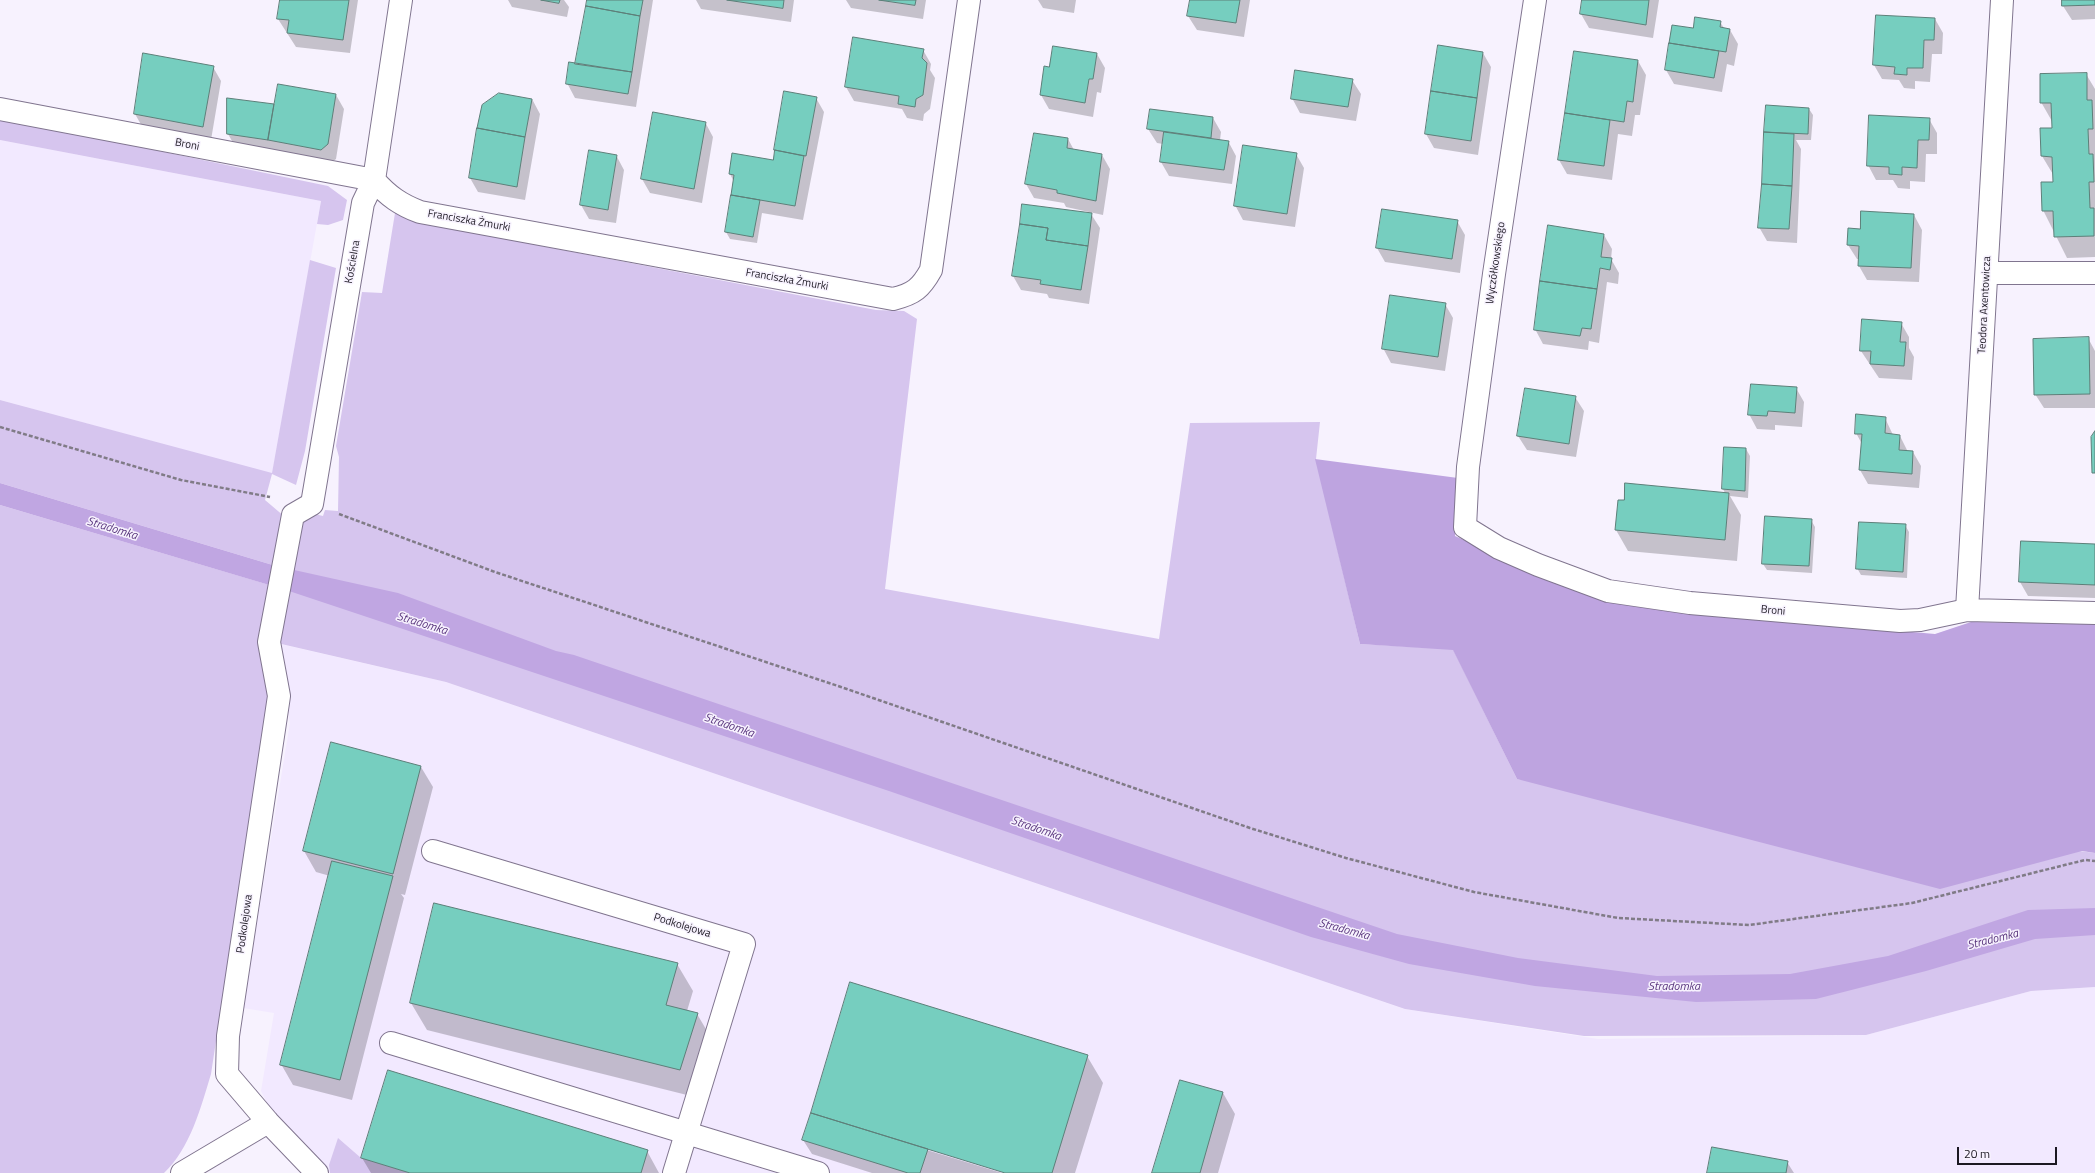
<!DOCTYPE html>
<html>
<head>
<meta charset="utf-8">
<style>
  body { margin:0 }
  #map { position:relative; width:2095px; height:1173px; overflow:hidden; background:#f7f2fe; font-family:"Titillium Web",sans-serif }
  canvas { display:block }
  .scale { position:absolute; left:1957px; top:1147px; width:100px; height:18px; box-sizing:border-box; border:2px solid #1c1822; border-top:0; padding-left:5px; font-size:12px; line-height:14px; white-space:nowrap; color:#1c1822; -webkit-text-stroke:3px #f7f2fe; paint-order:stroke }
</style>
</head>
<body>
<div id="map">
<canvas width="2095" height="1173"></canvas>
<div class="scale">20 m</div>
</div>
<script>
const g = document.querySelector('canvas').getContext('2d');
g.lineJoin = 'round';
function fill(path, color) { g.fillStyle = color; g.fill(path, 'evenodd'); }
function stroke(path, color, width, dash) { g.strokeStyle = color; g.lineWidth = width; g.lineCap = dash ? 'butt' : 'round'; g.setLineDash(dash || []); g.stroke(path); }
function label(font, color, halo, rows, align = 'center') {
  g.font = font + ' "Titillium Web",sans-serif'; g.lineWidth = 3; g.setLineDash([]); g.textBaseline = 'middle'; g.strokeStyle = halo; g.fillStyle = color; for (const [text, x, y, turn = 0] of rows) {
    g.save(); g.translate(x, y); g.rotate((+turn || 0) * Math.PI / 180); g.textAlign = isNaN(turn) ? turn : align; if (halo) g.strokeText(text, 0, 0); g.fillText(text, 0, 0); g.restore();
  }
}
fill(new Path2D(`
  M0,140L321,201L272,474L0,400Z
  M276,643L446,682L1405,1009L1598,1039L1866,1035L2031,991L2095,987V1173H327L308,1154L267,1103L261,1091L274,1013L243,1008L290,723Z`), '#f2e9ff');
fill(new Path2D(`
  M0,118L328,186L347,200L343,220L328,225L317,224L321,201L0,140Z
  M395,213L427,224L876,310L904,311L917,319L885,589L1159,639L1190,423L1320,422L1316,459L1360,644L1453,649L1517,779L2095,853V987L2031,991L1866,1035L1584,1036L1405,1009L446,682L277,643L297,527L306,512L323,516L325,510L338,511L339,457L336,446L362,292L382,293Z
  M310,260L336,268L305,451L296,485L272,474L265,500L285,517L276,566L0,483V400L272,473Z
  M0,505L273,586V691L252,804L211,1074C201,1107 190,1149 164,1173H0Z
  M338,1138L361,1158L410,1173H330L329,1165Z`), '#d6c5ee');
fill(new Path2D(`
  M1315,459L1458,478L1455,536L1538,573L1901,631L1935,634L1971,622L2095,624V853L2082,851L1940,889L1517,779L1453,650L1360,644Z`), '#bea4e0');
fill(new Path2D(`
  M0,483L276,566L398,593L556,651L574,655L1397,934L1518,958L1657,976L1790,974L1888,956L2028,910L2095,908V935L2035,939L1926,971L1816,999L1696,1002L1535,986L1409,964L1311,937L889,791L286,590L0,505Z`), '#c0a6e2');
fill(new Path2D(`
  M281,0H358L350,53L296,47L278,19Z
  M508,0H564L569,7L567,17L512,7Z
  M588,0H653L636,107L575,98L567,83L576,64Z
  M696,0H794L791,22L701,9Z
  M846,0H926L923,19L851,8Z
  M1038,0H1076L1074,13L1043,8Z
  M1191,0H1250L1244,37L1197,30L1188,16Z
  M1583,0H1659L1653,38L1589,28L1581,14Z
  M2063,0H2095V19L2072,20L2063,6Z
  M1935,19L1943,33L1942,54H1932L1930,82L1915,81V89L1904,88L1899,80L1882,79L1874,65Z
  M1720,22L1724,28L1730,30L1738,44L1734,66L1727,64L1722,92L1674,84L1666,70L1673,26L1694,29Z
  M854,38L923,50L931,64L930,70L935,78L930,109L924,114L923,121L907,118L902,109L854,101L846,87Z
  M1575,52L1638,61L1646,75L1640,115H1635L1632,136L1618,134L1612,180L1567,174L1559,160Z
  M1483,53L1491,67L1478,155L1434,148L1426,134Z
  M144,54L213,67L221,81L211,140L143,128L135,114Z
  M1097,54L1105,68L1101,93L1097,92L1093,117L1049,109L1041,95L1050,68Z
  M2086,74L2095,89V257L2067,258L2043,210L2054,183V176L2042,156L2053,129V123L2041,102Z
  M1352,80L1361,94L1356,121L1300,113L1292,98Z
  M336,95L344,109L336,159L329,164L236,148L228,134V99L275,106Z
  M816,98L824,112L803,220L762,213L757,243L730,239L726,232L734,182L730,174L733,154L774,161Z
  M532,99L540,114L525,200L478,192L470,178Z
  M1809,109L1813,115L1811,140H1796L1801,149L1797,243L1767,241L1759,227L1765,132Z
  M654,114L705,122L713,137L702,203L650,193L642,179Z
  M1213,118L1221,132L1220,140L1228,141L1236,156L1232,184L1169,176L1161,162L1163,144L1157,143L1148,129Z
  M1929,119L1937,133V154H1926L1925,182L1910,181V189L1898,188L1893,180H1876L1868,165Z
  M1068,139L1074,150L1102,155L1110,169L1103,215L1066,207L1064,203L1034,198L1026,184Z
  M1296,154L1304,168L1295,227L1243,220L1235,205Z
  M616,155L624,170L616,223L589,219L581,205Z
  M1091,214L1100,228L1089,304L1049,298L1047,294L1021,290L1013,276Z
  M1914,215L1922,230L1919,282L1867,280L1859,266V259H1857L1848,245L1861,230Z
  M1457,221L1465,235L1460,273L1385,262L1377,248Z
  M1604,235L1612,249L1611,259L1619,273L1618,284L1607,282L1599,343L1589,341L1588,350L1543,344L1535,329Z
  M1445,304L1453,318L1445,371L1391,363L1383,348Z
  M1901,323L1909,337V348L1914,357L1912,380L1879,378L1861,351Z
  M2088,338L2095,351V408H2044L2035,394Z
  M1796,388L1804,402L1802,427L1775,425V430L1757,429L1749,414Z
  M1575,397L1584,411L1576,457L1527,450L1518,436Z
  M1885,418L1893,435L1900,436L1908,452H1913L1921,466L1919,488L1868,484L1860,470L1862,444L1856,433Z
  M1725,448L1746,449L1750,456L1748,498L1730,496L1741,515L1737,561L1628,551L1616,530L1725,493L1723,489Z
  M1811,520L1815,527L1812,573L1767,570L1763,564Z
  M1905,525L1909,532L1907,578L1861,575L1857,568Z
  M2095,545V598L2028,596L2020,582Z
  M421,767L433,787L405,895L401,894L404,898L352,1100L293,1085L281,1064L330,876L316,872L304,851Z
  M435,904L677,964L693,991L687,1011L697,1014L713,1041L695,1097L427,1030L411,1003Z
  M850,983L1087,1056L1103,1083L1075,1173H1009L832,1119V1121L1002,1173H872L812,1154L803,1140Z
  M1180,1081L1223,1093L1235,1114L1218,1173H1153Z
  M647,1151L659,1173H371L362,1158Z
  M1787,1162L1794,1173H1708Z`), '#0003');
const building = new Path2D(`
  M280,0H349L343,40L287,33L289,20L277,19Z
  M541,0H560L559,3Z
  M587,0H643L640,16L586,6Z
  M727,0H784L783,8Z
  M879,0H916L915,5Z
  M1190,0H1240L1236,23L1187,16Z
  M1582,0H1649L1646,25L1580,14Z
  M2062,0H2095V5L2062,6Z
  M586,6L640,16L632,72L575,64Z
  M1876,15L1935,18L1934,40H1924L1923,68H1907V75L1894,74L1895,67L1873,65Z
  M1695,17L1721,21L1720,27L1730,29L1726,52L1669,43L1672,25L1693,28Z
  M853,37L924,49L922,58L927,63L923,95L916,99L915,107L898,104L899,96L845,87Z
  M1669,43L1719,51L1714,78L1665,70Z
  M1438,45L1483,52L1477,98L1431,91Z
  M1053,46L1097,53L1093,79H1089L1085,103L1040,95L1044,66L1049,67Z
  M1574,51L1638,60L1633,102L1627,101L1624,122L1565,113Z
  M143,53L214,66L203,127L134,114Z
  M569,62L632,72L628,94L566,84Z
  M1295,70L1353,79L1348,107L1291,99Z
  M2087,73V100H2092L2093,129H2088L2089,154H2093L2094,182H2089L2090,208H2094V236L2054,237L2053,211H2042L2041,182H2053L2052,157L2041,156L2040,128H2052L2051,103H2040V74Z
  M278,84L336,94L328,144L321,150L268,140Z
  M784,91L817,97L806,156L774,150Z
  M1431,91L1477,98L1471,141L1425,134Z
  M499,93L532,99L525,137L477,128L482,105Z
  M227,98L274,104L268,140L227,134Z
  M1766,105L1809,108L1808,134L1764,132Z
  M1150,109L1213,117L1211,138L1147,129Z
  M653,112L706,122L694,189L641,179Z
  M1565,113L1610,120L1604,166L1558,160Z
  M1869,115L1930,118L1929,140H1918L1917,168L1902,167V175L1889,174V167L1867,166Z
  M477,128L525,137L517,187L469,178Z
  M1164,132L1229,141L1224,170L1160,162Z
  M1764,132L1794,134L1792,186L1762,184Z
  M1034,133L1068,138L1067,148L1102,154L1096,201L1057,193V190L1025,184Z
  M1243,145L1297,153L1287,214L1234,206Z
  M589,150L617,155L608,210L580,205Z
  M775,150L804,156L795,206L731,195L734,175L729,174L732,153L773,160Z
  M1762,184L1792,186L1789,229L1758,228Z
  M731,195L760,200L753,237L725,232Z
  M1022,204L1092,213L1088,246L1046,240L1048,228L1020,224Z
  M1382,209L1458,220L1452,259L1376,248Z
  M1861,211L1914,214L1911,268L1858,266L1859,246L1847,245L1848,228L1860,229Z
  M1020,224L1048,228L1046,240L1088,246L1081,290L1040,284L1041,280L1012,276Z
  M1548,225L1604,234L1601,257L1612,258L1610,270L1600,268L1597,289L1540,281Z
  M1540,281L1597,289L1591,329L1582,328L1580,336L1534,330Z
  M1390,295L1446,303L1438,357L1382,349Z
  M1862,319L1902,322L1900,342H1906L1904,366L1870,364L1871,351H1860Z
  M2089,337L2090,394L2034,395L2033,339Z
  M1751,384L1797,387L1795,413L1768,411L1767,416L1748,415Z
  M1525,388L1576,396L1569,444L1517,436Z
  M1856,414L1886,417L1885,433L1900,435L1899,450L1913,451L1912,474L1859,470L1862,434H1855Z
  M2095,431V473H2092L2091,437Z
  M1724,447L1746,448L1745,491L1722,489Z
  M1625,483L1729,493L1725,540L1615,530L1618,500H1624Z
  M1765,516L1812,519L1809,566L1762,564Z
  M1859,522L1906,524L1903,572L1856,569Z
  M2021,541L2095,544V585L2019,582Z
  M331,742L421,766L393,874L303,851Z
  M332,861L393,876L340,1080L280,1065Z
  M434,903L678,963L666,1005L698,1013L680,1070L410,1003Z
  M850,982L1088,1055L1052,1173H1005L811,1113Z
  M388,1070L648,1150L641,1173H410L361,1158Z
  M1180,1080L1223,1092L1200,1173H1152Z
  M811,1113L928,1149L920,1173H908L802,1140Z
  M1712,1147L1788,1161L1786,1173H1707Z`);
fill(building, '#76cebf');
stroke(building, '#5d7f79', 1);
const minor = new Path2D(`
  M1535,0L1494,274L1468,467L1465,527L1499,548L1538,565L1608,591L1690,603L1900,621L1920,620L1967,610L2095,613
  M0,109L374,180
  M374,180C388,196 401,205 420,212L893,299C914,294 921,288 931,270L969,0
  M1987,273H2095
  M1967,610L2002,0
  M433,851L744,944L674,1173
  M391,1043L818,1173
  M182,1173L268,1122
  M317,1173L268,1122L227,1074L228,1036L279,696L269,642L293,515L312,504L363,203L374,180L401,0`);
stroke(minor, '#80758f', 24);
stroke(new Path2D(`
  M0,427L181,480L270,497
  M339,514L495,572L841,687L1250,828L1346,858L1474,892L1618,918L1749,925L1912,903L2085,860L2095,861`), '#807b86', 2.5, [4, 2]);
stroke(minor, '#fff', 22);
label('11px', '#1c1822', '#f7f2fe', [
  ["Broni",187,145,11],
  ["Franciszka Żmurki",469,221,10],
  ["Kościelna",353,262,-80],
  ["Wyczółkowskiego",1496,263,-82],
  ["Franciszka Żmurki",787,280,10],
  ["Teodora Axentowicza",1985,305,-87],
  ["Broni",1773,611,5],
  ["Podkolejowa",245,924,-82],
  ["Podkolejowa",682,926,17]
]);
label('italic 12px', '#5b387f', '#f7f2fe', [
  ["Stradomka",112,529,17],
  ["Stradomka",422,624,17],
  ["Stradomka",729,726,19],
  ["Stradomka",1036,829,19],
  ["Stradomka",1344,930,15],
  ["Stradomka",1993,940,-14],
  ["Stradomka",1674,987]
]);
</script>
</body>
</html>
